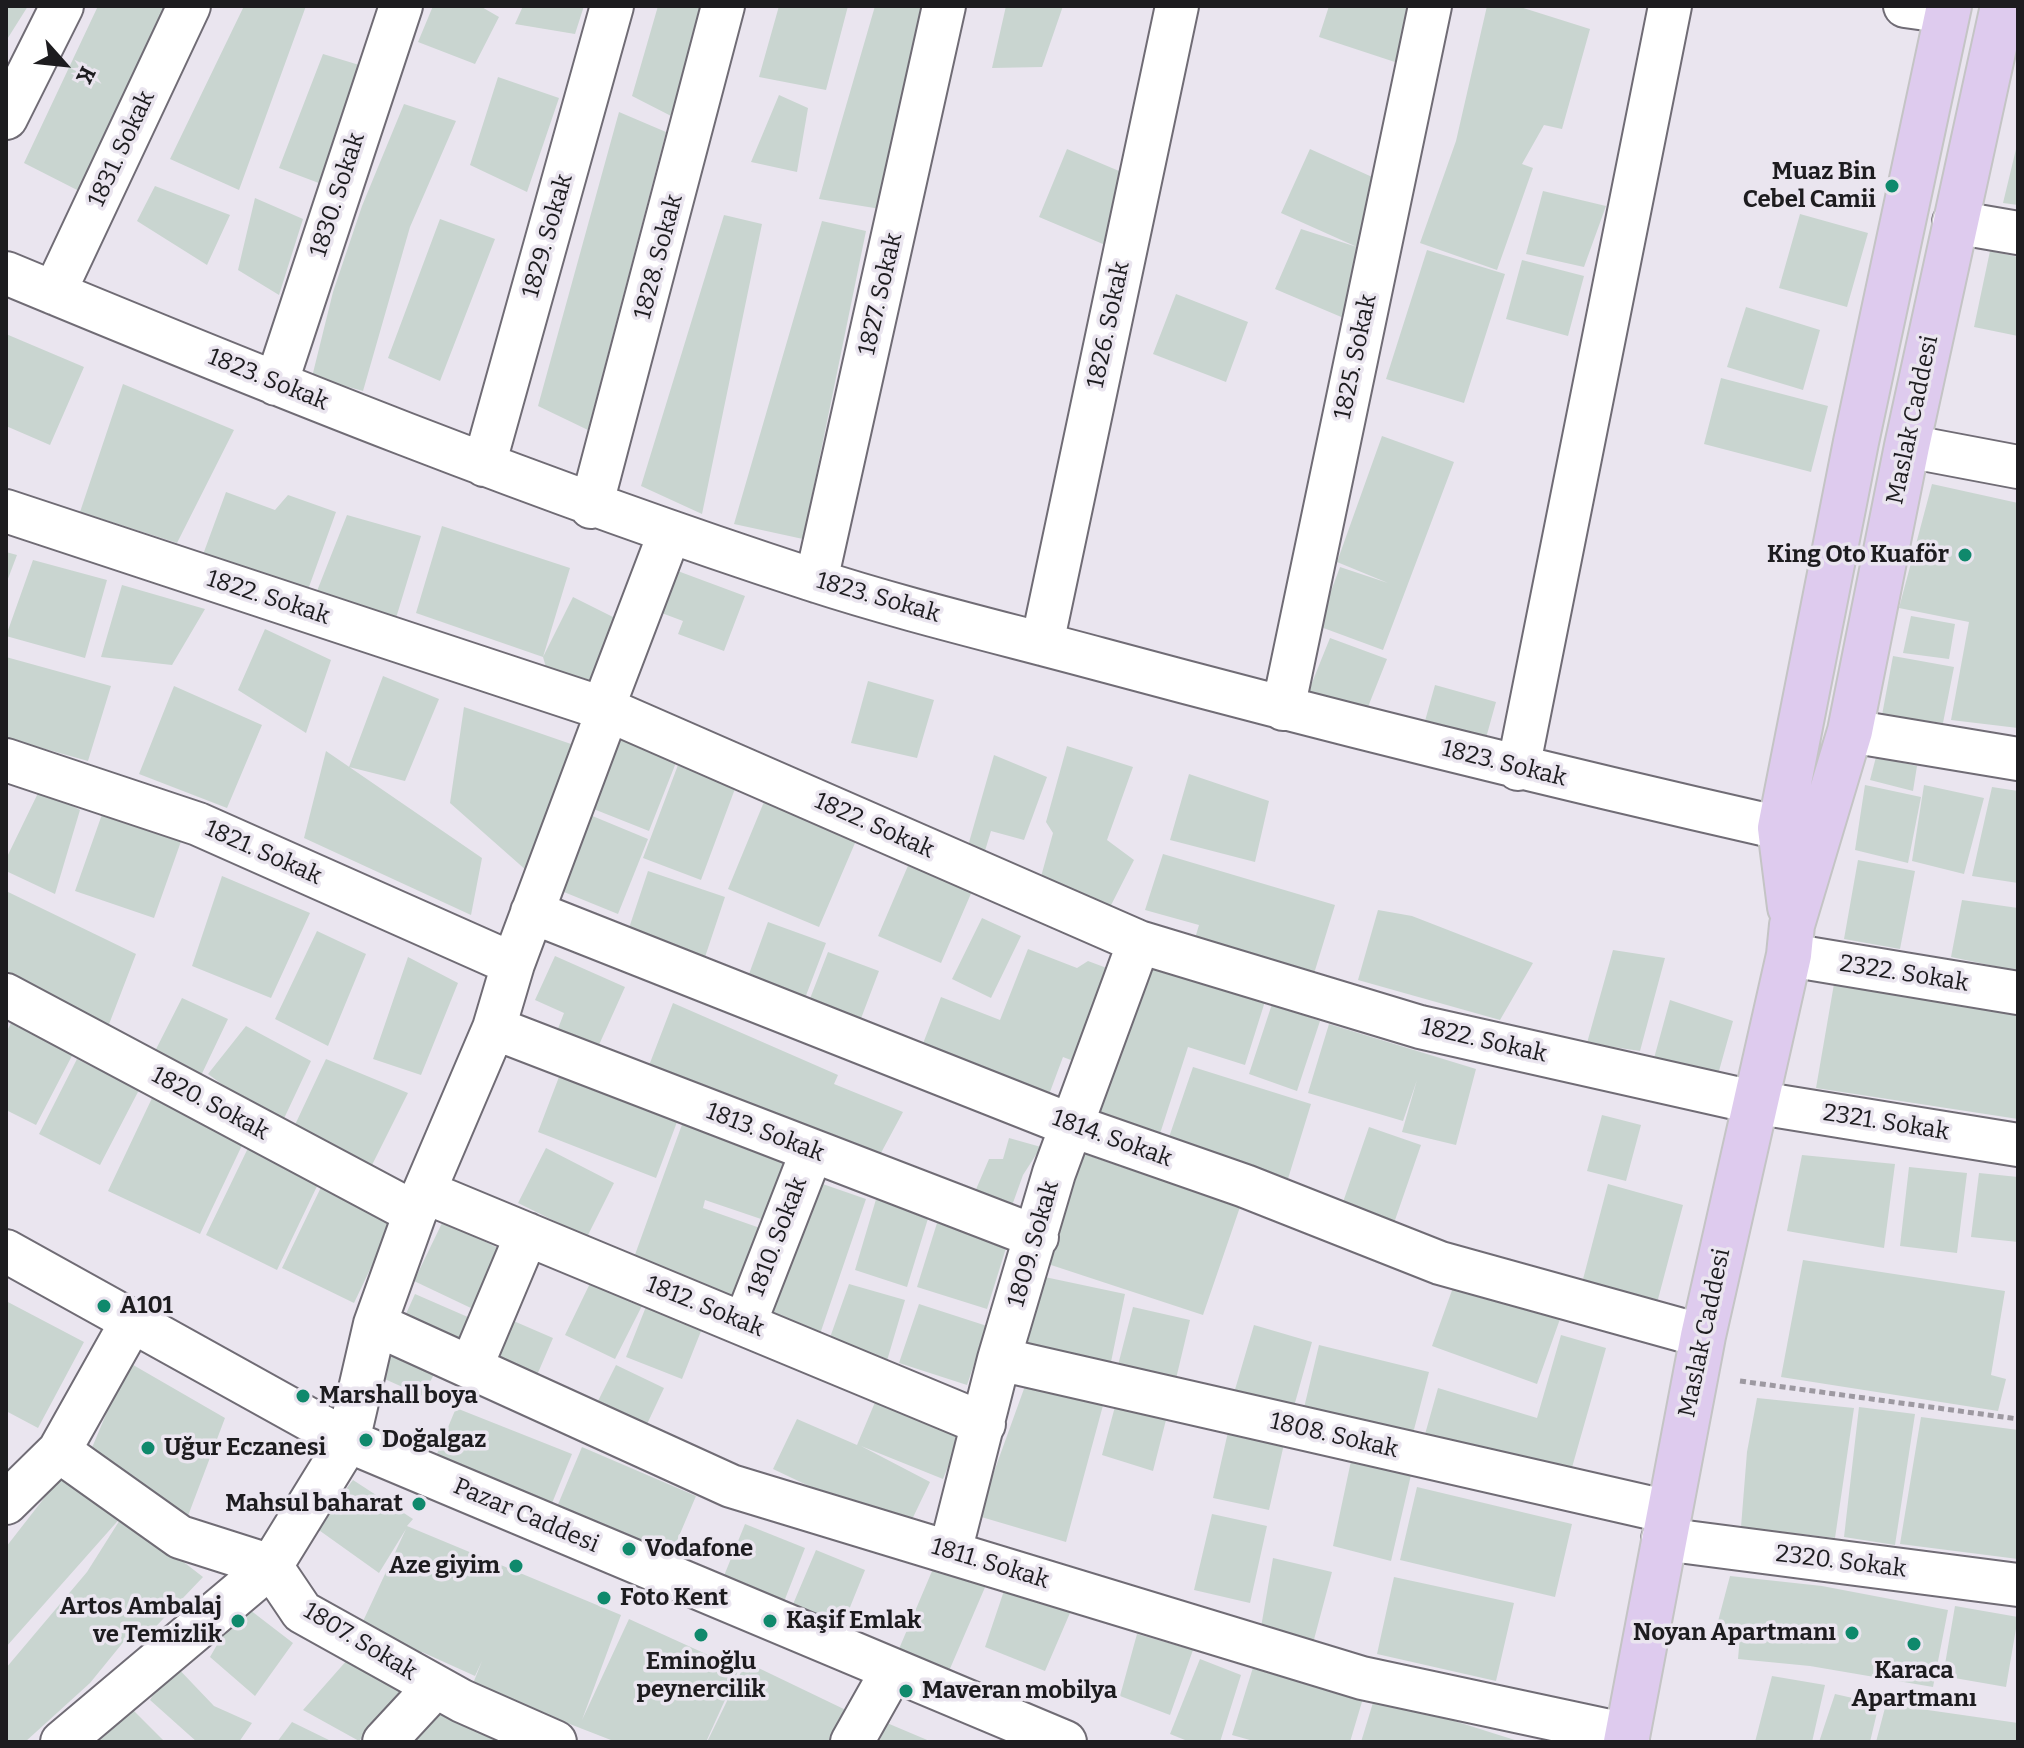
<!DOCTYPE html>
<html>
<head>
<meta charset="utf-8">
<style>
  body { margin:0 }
  #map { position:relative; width:2024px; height:1748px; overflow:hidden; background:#eae5ef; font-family:Bitter,serif }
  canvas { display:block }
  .frame { position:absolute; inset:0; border:8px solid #1d1c1f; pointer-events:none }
  .north { position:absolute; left:24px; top:24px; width:80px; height:80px; -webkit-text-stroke:6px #eae5ef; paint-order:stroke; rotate:117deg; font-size:22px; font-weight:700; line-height:32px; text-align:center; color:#1d1c1f }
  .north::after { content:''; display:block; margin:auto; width:28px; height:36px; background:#1d1c1f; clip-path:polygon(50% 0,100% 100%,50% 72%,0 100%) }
</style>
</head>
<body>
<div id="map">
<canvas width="2024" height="1748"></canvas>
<div class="frame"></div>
<div class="north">K</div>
</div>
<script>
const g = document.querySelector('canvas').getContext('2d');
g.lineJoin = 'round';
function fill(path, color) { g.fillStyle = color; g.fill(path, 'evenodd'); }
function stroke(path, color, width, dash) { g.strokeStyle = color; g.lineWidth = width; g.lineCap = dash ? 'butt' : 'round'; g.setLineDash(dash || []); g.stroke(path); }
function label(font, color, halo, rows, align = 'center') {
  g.font = font + ' Bitter,serif'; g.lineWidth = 7; g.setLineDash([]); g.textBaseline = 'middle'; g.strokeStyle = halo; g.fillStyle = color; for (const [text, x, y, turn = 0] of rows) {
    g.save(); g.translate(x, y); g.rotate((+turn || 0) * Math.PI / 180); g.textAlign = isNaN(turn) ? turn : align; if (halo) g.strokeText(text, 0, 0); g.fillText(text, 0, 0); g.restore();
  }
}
fill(new Path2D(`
  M6,6H28L6,41Z
  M98,6H165L81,192L24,163Z
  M244,6H306L239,190L170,159Z
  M433,6H480L499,17L475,64L418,42Z
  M523,6H584L575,34L515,24Z
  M658,6H705L677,119L632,96Z
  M779,6H848L826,90L759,77Z
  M875,6H931L899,212L819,199Z
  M1006,6H1063L1042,67L992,68Z
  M1329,6H1417L1404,65L1319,37Z
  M1487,6H1517L1590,29L1562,129L1544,125L1522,164L1533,168L1497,270L1420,243L1456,141Z
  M323,54L379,71L340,191L279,168Z
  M498,77L559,98L527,192L470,165Z
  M779,95L808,108L797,172L751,162Z
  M404,104L456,121L410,227L363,391L312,377L333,292L362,206Z
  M619,112L666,132L588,430L538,406Z
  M2017,145H2018V205L2003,203Z
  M1067,149L1138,179L1110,247L1039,217Z
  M1310,149L1390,185L1346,319L1275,289L1301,229L1357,247L1281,213Z
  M155,186L230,215L207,265L137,221Z
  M1543,191L1606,206L1584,267L1526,254Z
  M255,198L303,219L279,295L238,270Z
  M1800,214L1868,233L1847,307L1779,288Z
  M724,215L762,224L702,514L641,486Z
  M440,219L495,239L440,381L388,358Z
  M822,221L866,231L803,539L734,524Z
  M1427,250L1505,274L1464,403L1386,379Z
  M1990,251L2018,257V336L1974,327Z
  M1522,260L1584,276L1568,336L1506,319Z
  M1176,294L1248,322L1226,382L1153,354Z
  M1746,307L1820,330L1803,390L1727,367Z
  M6,334L84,367L50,445L6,426Z
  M1721,378L1828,406L1811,472L1704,444Z
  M123,384L234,430L177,543L80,512Z
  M1382,436L1454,462L1383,650L1318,626L1340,567L1388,583L1337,562Z
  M1932,484L2018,503V728L1951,720L1969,622L1899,608Z
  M226,492L275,510L288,495L336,512L305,598L201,560Z
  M347,515L421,536L396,618L317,591Z
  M442,526L570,568L543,657L573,597L625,623L609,692L549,678L543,657L416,613Z
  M6,552L17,555L6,584Z
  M33,560L107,580L85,658L6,636Z
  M675,570L745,596L724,651L678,634L683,621L659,612Z
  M122,585L205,609L172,665L101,657Z
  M1911,616L1955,624L1949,659L1903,653Z
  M265,629L331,660L306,733L238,690Z
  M1330,638L1387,659L1362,722L1303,705Z
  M1893,656L1954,667L1943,723L1882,715Z
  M6,657L111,686L88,761L6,738Z
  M383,676L439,699L405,781L349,767Z
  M868,681L934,700L917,758L851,743Z
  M1435,685L1496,702L1481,756L1420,739Z
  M174,686L262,725L227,808L139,774Z
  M464,707L571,744L527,871L450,803Z
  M621,732L679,755L649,831L591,808Z
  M1067,746L1133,767L1107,840L1134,860L1106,915L1039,884L1053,833L1046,822Z
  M326,751L482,858L471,915L304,838Z
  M994,755L1047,777L1024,840L991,831L984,854L968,846Z
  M1876,757L1917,766L1913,791L1870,780Z
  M678,765L736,786L701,880L643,858Z
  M1189,774L1269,801L1255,862L1170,840Z
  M1865,785L1921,797L1908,863L1855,850Z
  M1924,785L1984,798L1964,874L1912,861Z
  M1992,787L2018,791V883L1972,876Z
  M40,789L80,810L55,894L6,871V859Z
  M766,797L858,836L819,927L728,889Z
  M106,803L185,830L154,918L75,891Z
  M590,815L648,839L618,914L559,890Z
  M913,854L976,882L941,963L878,936Z
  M1163,854L1335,905L1309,990L1190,955L1199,925L1145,910Z
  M1858,860L1915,871L1900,949L1844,939Z
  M648,871L725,897L705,957L628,931Z
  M222,876L310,913L271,998L192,966Z
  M6,891L136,954L106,1032L6,978Z
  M1962,900L2018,908V971L1951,957Z
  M1378,910L1412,916L1533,963L1500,1020L1358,980Z
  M982,918L1021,936L991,998L952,979Z
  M768,922L826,943L802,1006L745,985Z
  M317,931L366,954L328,1046L275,1019Z
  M1028,949L1077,968L1088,961L1112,970L1076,1062L1063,1057L1044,1108L917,1059L941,997L1000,1020Z
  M1613,950L1665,958L1640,1051L1587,1043Z
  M828,952L879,971L857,1029L806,1009Z
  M555,956L625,987L594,1056L554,1039L564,1013L535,1000Z
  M1142,956L1267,995L1245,1065L1188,1047L1157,1143L1088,1120Z
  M408,957L458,983L421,1075L373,1059Z
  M1835,978L2018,1012V1119L1816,1088Z
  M182,998L228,1019L197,1084L151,1059Z
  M1670,1000L1733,1021L1717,1078L1653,1062Z
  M673,1003L838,1075L834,1084L903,1112L875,1164L645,1076Z
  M1272,1004L1320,1021L1297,1091L1249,1074Z
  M13,1019L75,1050L36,1125L6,1110V1033Z
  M1329,1024L1476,1069L1456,1145L1402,1132L1417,1080L1403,1121L1308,1093Z
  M246,1026L311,1061L280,1127L208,1074Z
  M77,1059L139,1090L100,1165L39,1134Z
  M326,1059L408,1093L372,1165L293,1129Z
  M1193,1067L1311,1104L1287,1182L1165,1149Z
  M562,1069L680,1114L656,1178L538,1132Z
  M153,1096L245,1139L200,1234L108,1191Z
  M1602,1115L1641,1125L1626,1181L1587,1171Z
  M684,1119L787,1156L764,1220L705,1200L703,1208L760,1228L735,1299L632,1263Z
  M1369,1127L1421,1145L1394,1223L1342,1205Z
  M1009,1138L1041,1147L1023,1175L1009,1214L971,1201L989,1159H1003Z
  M249,1146L320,1180L277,1270L206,1235Z
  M546,1148L614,1183L587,1237L518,1203Z
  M1084,1154L1240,1207L1203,1315L1048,1264Z
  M1802,1155L1895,1164L1884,1248L1787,1231Z
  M1909,1167L1967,1173L1957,1253L1900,1246Z
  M1979,1173L2018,1177V1242L1971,1237Z
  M325,1179L397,1213L354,1303L282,1268Z
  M814,1181L866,1199L820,1334L767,1315Z
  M1608,1184L1683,1205L1657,1303L1582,1283Z
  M877,1196L930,1212L907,1287L855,1270Z
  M443,1221L502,1250L473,1309L414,1281Z
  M937,1223L1007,1245L987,1309L917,1287Z
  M1803,1260L2005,1291L1991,1375L2006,1379L1998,1411L1781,1377Z
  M596,1271L647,1296L615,1359L565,1335Z
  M1040,1276L1125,1294L1111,1362L1026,1343Z
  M1455,1282L1560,1319L1537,1384L1432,1346Z
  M849,1284L905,1300L886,1364L827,1346Z
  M415,1294L477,1321L462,1355L400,1327Z
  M651,1294L707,1316L682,1379L626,1357Z
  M6,1301L84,1342L38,1428L6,1411Z
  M919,1304L987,1326L967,1385L899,1363Z
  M1133,1307L1190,1320L1175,1383L1117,1369Z
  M502,1316L553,1338L531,1389L479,1364Z
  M1254,1325L1312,1342L1293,1410L1234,1393Z
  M1561,1335L1606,1348L1567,1485L1422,1445L1438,1388L1537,1418Z
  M395,1341L440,1362L423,1396L380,1377Z
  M1319,1345L1429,1372L1411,1441L1303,1412Z
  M128,1362L225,1418L180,1537L91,1450Z
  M616,1365L664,1388L640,1439L591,1415Z
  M1025,1386L1105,1398L1066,1542L978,1516Z
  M881,1388L966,1422L943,1479L861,1446L930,1482L906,1532L773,1469L797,1419L857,1445Z
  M1757,1398L1854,1408L1835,1538L1741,1527L1747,1452Z
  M1117,1399L1168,1412L1153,1471L1102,1455Z
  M1859,1407L1915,1414L1895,1545L1844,1537Z
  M456,1408L572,1454L546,1518L432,1466Z
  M1921,1417L2018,1430V1559L1900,1544Z
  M1228,1432L1284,1444L1269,1510L1213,1498Z
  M582,1447L696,1496L668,1562L554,1514Z
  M73,1461L123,1515L6,1647V1547Z
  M1351,1461L1411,1475L1391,1561L1333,1546Z
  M353,1480L413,1519L407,1526L621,1615L582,1720L629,1619L739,1669L706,1742H616L472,1686L482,1661L475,1676L422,1652L419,1660L358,1632L406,1529L379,1573L316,1528Z
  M1417,1487L1572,1524L1555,1597L1400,1560Z
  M1212,1514L1267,1526L1250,1603L1194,1590Z
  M123,1515L203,1577L143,1640L134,1629L90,1683L25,1742H6V1668L87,1572Z
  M745,1524L805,1548L778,1617L717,1593Z
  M816,1550L865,1570L838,1637L788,1616Z
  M938,1557L989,1578L946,1678L896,1656Z
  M1273,1558L1332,1572L1312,1647L1260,1633Z
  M1011,1570L1076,1599L1045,1671L985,1647Z
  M1730,1576L1822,1586L1948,1610L1933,1687L1810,1666L1738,1659L1740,1636L1716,1629Z
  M1394,1577L1514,1603L1496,1681L1377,1654Z
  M241,1603L293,1643L255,1696L210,1657Z
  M1955,1606L2018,1617L2006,1687L1943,1676Z
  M1137,1634L1193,1650L1170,1715L1120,1696Z
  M348,1659L404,1691L359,1741L303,1710Z
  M1200,1659L1241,1675L1220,1742H1190L1170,1734Z
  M1255,1661L1364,1695L1350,1742H1257L1232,1735Z
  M172,1662L214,1706L252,1723L239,1742H197L150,1700Z
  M746,1662L850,1712L835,1742H707Z
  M1772,1676L1825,1685L1812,1742H1755Z
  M1835,1694L1879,1704L1870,1742H1819Z
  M1375,1696L1518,1741L1517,1742H1361Z
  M438,1699L522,1742H400Z
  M1886,1704L2018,1723V1742H1876Z
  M133,1710L165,1742H98Z
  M292,1722L333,1742H277Z
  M887,1723L932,1742H879Z`), '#c9d5d0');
const minor = new Path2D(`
  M1905,6L1948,12
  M6,118L62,6
  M1954,222L2018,233
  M6,273C271,383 537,490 810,579C905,610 1003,633 1099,659C1325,720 1551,776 1780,828
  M54,293L189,6
  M276,384L401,6
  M1907,446L2018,467
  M484,465L612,6
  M591,507L723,6
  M6,511L608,710L1139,942L1420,1027L1753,1102L2018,1145
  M816,581L944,6
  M1042,644L1177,6
  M1283,709L1430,6
  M1850,731L2018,759
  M6,760L198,824L513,964
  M1518,769L1670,6
  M532,912L1073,1126L1245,1186L1440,1263L1703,1336
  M1789,955L2018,993
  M6,995L415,1213
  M494,1028L1037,1237
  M425,1192L984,1424
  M6,1251L348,1441L1065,1742
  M745,1323L812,1151
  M375,1324L731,1486L1362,1678L1628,1735
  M999,1359L1669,1512
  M471,1367L527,1234
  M59,1451L180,1537L271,1566L302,1612L462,1701L555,1742
  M6,1503L59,1451L132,1321
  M1663,1539L2018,1585
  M950,1552L999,1359L1054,1173L1139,942
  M62,1742L271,1566L348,1441L375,1324L415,1213L494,1028L513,964L608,710L609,692L670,532
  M384,1742L435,1687
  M852,1742L892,1671`);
const major = new Path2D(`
  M1790,907L1780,828L1856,442L1949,6
  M1626,1742L1703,1336L1789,955L1792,925L1850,731L1907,446L2003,6`);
stroke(minor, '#706c75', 46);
stroke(major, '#c4c4c5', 48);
stroke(new Path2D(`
  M1740,1381L2018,1419`), '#9d99a1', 5, [6, 4]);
stroke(minor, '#fff', 42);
stroke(major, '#decbee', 44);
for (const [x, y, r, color] of [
  [1892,186,8,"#0f896c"],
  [1965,555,8,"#0f896c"],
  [104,1306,8,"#0f896c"],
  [303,1396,8,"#0f896c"],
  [366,1440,8,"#0f896c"],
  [148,1448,8,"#0f896c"],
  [419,1504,8,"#0f896c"],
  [629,1549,8,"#0f896c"],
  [516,1566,8,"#0f896c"],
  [604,1598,8,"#0f896c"],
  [238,1621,8,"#0f896c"],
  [770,1621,8,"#0f896c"],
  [1852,1633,8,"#0f896c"],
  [701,1635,8,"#0f896c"],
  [1914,1644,8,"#0f896c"],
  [906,1691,8,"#0f896c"]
]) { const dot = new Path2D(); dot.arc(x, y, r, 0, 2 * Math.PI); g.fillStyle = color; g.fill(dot); stroke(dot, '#eae5ef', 3); }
label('24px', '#1d1c1f', '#eae5ef', [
  ["1831. Sokak",122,149,-65],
  ["1830. Sokak",338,195,-72],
  ["1829. Sokak",548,236,-74],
  ["1828. Sokak",659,257,-75],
  ["1827. Sokak",881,294,-77],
  ["1826. Sokak",1109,325,-78],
  ["1825. Sokak",1356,357,-78],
  ["1823. Sokak",268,380,22],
  ["Maslak Caddesi",1913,420,-78],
  ["1822. Sokak",268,598,18],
  ["1823. Sokak",878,598,16],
  ["1823. Sokak",1504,764,14],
  ["1822. Sokak",874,826,24],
  ["1821. Sokak",263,853,24],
  ["2322. Sokak",1904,974,9],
  ["1822. Sokak",1484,1041,13],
  ["1820. Sokak",210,1104,28],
  ["2321. Sokak",1886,1123,9],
  ["1813. Sokak",765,1133,21],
  ["1814. Sokak",1112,1139,20],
  ["1810. Sokak",778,1237,-69],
  ["1809. Sokak",1034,1244,-74],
  ["1812. Sokak",705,1307,22],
  ["Maslak Caddesi",1705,1333,-78],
  ["1808. Sokak",1334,1436,13],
  ["Pazar Caddesi",526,1516,23],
  ["2320. Sokak",1841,1562,7],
  ["1811. Sokak",990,1564,17],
  ["1807. Sokak",360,1642,31]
]);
label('bold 24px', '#1d1c1f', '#eae5ef', [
  ["Muaz Bin",1876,172,"right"],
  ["Cebel Camii",1876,200,"right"],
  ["King Oto Kuaför",1949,555,"right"],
  ["A101",120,1306],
  ["Marshall boya",319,1396],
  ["Doğalgaz",382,1440],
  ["Uğur Eczanesi",164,1448],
  ["Mahsul baharat",403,1504,"right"],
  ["Vodafone",645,1549],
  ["Aze giyim",500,1566,"right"],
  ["Foto Kent",620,1598],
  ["Artos Ambalaj",222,1607,"right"],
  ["ve Temizlik",222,1635,"right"],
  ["Kaşif Emlak",786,1621],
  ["Noyan Apartmanı",1836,1633,"right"],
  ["Eminoğlu",701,1662,"center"],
  ["peynercilik",701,1690,"center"],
  ["Karaca",1914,1671,"center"],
  ["Apartmanı",1914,1699,"center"],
  ["Maveran mobilya",922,1691]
], 'left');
</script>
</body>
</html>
